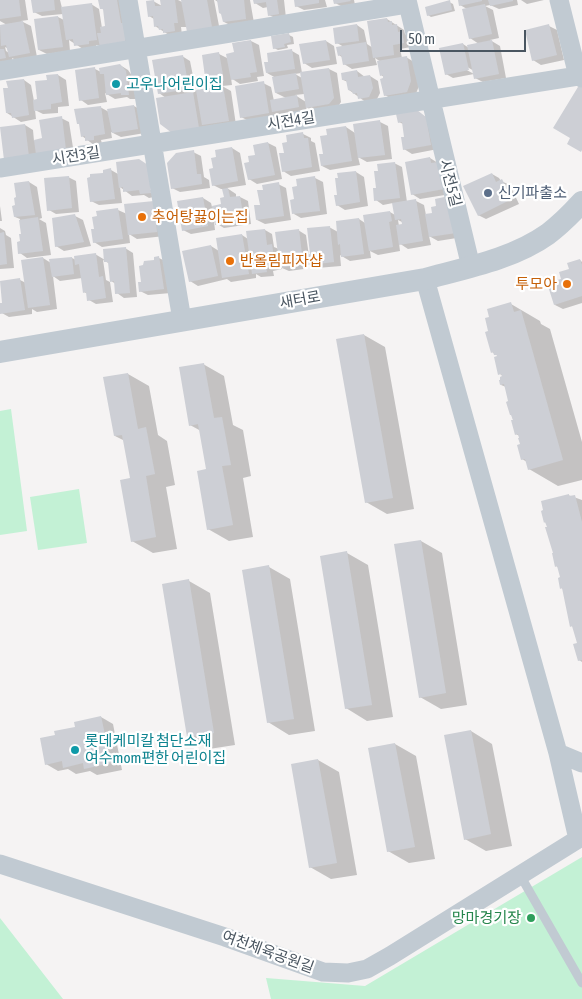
<!DOCTYPE html>
<html>
<head>
<meta charset="utf-8">
<style>
  body { margin:0 }
  #map { position:relative; width:582px; height:999px; overflow:hidden; background:#f5f3f3; font-family:"Asap Condensed",sans-serif }
  canvas { display:block }
  .scale { position:absolute; left:400px; top:30px; width:126px; height:22px; box-sizing:border-box; border:2px solid #4a5661; border-top:0; padding-left:6px; font-size:15px; line-height:18px; white-space:nowrap; color:#4a5661; -webkit-text-stroke:4px #fff; paint-order:stroke }
</style>
</head>
<body>
<div id="map">
<canvas width="582" height="999"></canvas>
<div class="scale">50 m</div>
</div>
<script>
const g = document.querySelector('canvas').getContext('2d');
g.lineJoin = 'round';
function fill(path, color) { g.fillStyle = color; g.fill(path, 'evenodd'); }
function stroke(path, color, width, dash) { g.strokeStyle = color; g.lineWidth = width; g.lineCap = dash ? 'butt' : 'round'; g.setLineDash(dash || []); g.stroke(path); }
function label(font, color, halo, rows, align = 'center') {
  g.font = font + ' "Asap Condensed","Noto Sans KR",sans-serif'; g.lineWidth = 4.5; g.setLineDash([]); g.textBaseline = 'middle'; g.strokeStyle = halo; g.fillStyle = color; for (const [text, x, y, turn = 0] of rows) {
    g.save(); g.translate(x, y); g.rotate((+turn || 0) * Math.PI / 180); g.textAlign = isNaN(turn) ? turn : align; if (halo) g.strokeText(text, 0, 0); g.fillText(text, 0, 0); g.restore();
  }
}
fill(new Path2D(`
  M11,409L27,531L0,535V411Z
  M79,489L87,543L38,550L30,497Z
  M582,857V999H271L266,978L365,986Z
  M0,918L63,999H0Z`), '#c3f1d5');
fill(new Path2D(`
  M0,0H25L28,20L21,21L31,26L37,57L18,61L12,58L13,62L0,64V27L7,25L0,21ZM5,47L9,49V53L6,51Z
  M32,0H60L62,8L91,4L99,9L102,28L106,27L104,10L101,8L102,0H120L131,48L101,45H96V48L83,49L69,40L70,51L47,54L39,50L58,17L64,20L63,14L42,16L34,12Z
  M161,0H178L182,2V0H214L220,31L187,27H181L182,35L172,37L155,26L154,19L149,16L153,1L162,6Z
  M215,0H250L254,23L232,26L224,22L218,2Z
  M254,0H284L286,18L277,19L269,15L268,7L263,8L255,3Z
  M295,0H325L327,7L304,10L296,6Z
  M334,0H354L355,5L343,7L335,3Z
  M459,0H517L518,5L499,9L490,5L485,6L493,10L499,38L490,40L500,46L506,78L483,82L475,78L474,74L453,78L446,74L463,44L469,48L479,44L470,38L467,9L460,5ZM464,65L474,71V74L463,68Z
  M521,0H544L527,4Z
  M449,2L453,4L455,11L431,17L428,15Z
  M387,19L404,30L405,34L409,37L411,47L400,49L402,58L406,57L414,62L419,86L415,96L393,100L385,95L384,77L381,75V62L375,58L377,65L352,69L344,64L343,58L339,55L344,47L337,43L357,25L364,30L367,44L373,48Z
  M549,26L557,30L564,60L541,65L533,60Z
  M289,35L293,37L294,44L287,45L288,48L278,50L274,48Z
  M251,41L259,45L264,76L257,77L258,81L240,84L231,78L232,85L222,86L231,91L236,125L184,139L166,98L159,93L182,56L190,61L196,91L216,88L208,83L219,54L229,59Z
  M326,41L334,46L337,64L312,68L304,63Z
  M292,51L299,55L302,73L329,69L337,73L341,102L337,108L315,112L306,107L307,111L281,116L276,113V117L249,121L241,117L263,83L271,87L274,101L286,98L276,93V78L267,73L270,63ZM301,73L302,78L295,74ZM304,94L306,102L295,95Z
  M120,65L128,70L133,77L136,99H130L127,97L115,99L105,93L107,102L88,105L81,100L95,69L101,72Z
  M357,71L365,77L370,76L378,81L380,93L376,101L367,103L349,90L348,82L343,80Z
  M58,75L66,80L69,106L58,107V113L43,114L35,110L36,119L21,122L7,113L9,89L24,80L31,85L34,101L39,100L48,81V76Z
  M134,106L141,110L145,133L121,137L111,132L112,138L101,140L102,144L94,145L82,136L81,125L78,123L100,107L109,112Z
  M425,116L438,149L412,154L404,149L406,138L403,124L399,122Z
  M61,118L69,122L74,154L45,158L35,153L37,161L13,164L25,125L33,130L34,141L44,139Z
  M380,122L388,126L392,159L367,162L358,157L360,165L330,170L322,166L329,136L346,127L355,133Z
  M303,134L311,138V141L315,143L320,171L291,176L283,171L285,154Z
  M268,143L276,147L282,179L257,184L249,179L251,163Z
  M232,148L240,153L246,185L227,188L236,194V197H240L248,201L251,224L224,228L214,222L215,230L191,234L183,230L178,202L203,198L211,203L212,207L222,206L225,198L224,189H221L213,185L215,169Z
  M193,152L201,156L204,177L209,180L210,188L180,192L172,188Z
  M430,158L446,168L451,194L420,199L412,194Z
  M117,163L158,196L149,198L144,195L132,196L120,187L122,203L99,205L91,201L104,174L111,170L118,174Z
  M394,163L402,167L407,202L416,201L424,205L426,215L463,237L438,241L429,236L431,245L408,249L399,243L400,251L378,255L370,251L371,258L350,261L340,255L341,266L317,268L309,264V259L303,260L304,269L289,271L282,268V269L273,271L274,276L261,277L256,274V278L231,282L227,279L198,286L190,281L211,246L219,251L242,235L248,239L265,230L272,234L274,247L279,249L298,230L306,235L309,256L329,227L338,232L359,219L365,223L390,212L395,215L393,203L383,205L376,200L379,172ZM398,220L406,224L399,226Z
  M356,172L364,177L368,206L345,210L337,205L339,196Z
  M492,174L499,178L501,181L510,185L519,204L486,219L478,215Z
  M68,177L76,181L79,212L56,214L49,210Z
  M315,178L323,182L327,214L301,218L294,214L295,200Z
  M29,182L37,187L42,218L39,219L46,223L51,255L27,258L20,253L22,235L20,219L15,217L18,198L15,184Z
  M278,184L286,188L291,220L265,224L257,220L264,191Z
  M154,202L165,236L137,239L129,234L130,243L102,247L94,242L118,210L127,214Z
  M0,206L2,221H0Z
  M75,216L83,220L91,246L64,251L56,246Z
  M0,228L5,231L6,235L11,238L14,268L0,269Z
  M125,248L133,253L137,297L124,298L117,293L116,284L111,281L110,264L103,260L106,280L110,282L113,302L96,304L89,300L88,294L84,292L82,278L60,281L53,276L57,309L37,312L32,309V314L9,317L0,312V305L4,304L20,280L26,283L43,258L51,263L72,258L76,260L95,254L105,260Z
  M159,258L167,262L171,293L148,295L140,291L155,261Z
  M580,260L582,262V303L563,309L555,305L562,279Z
  M511,304L540,321L541,324L550,329L582,442V480L558,486L529,469L527,462L522,459L521,445L523,438L516,434L506,387L501,385L504,377L500,374L499,357L492,352L490,332L491,317Z
  M364,335L385,347L414,509L387,514L366,502Z
  M203,364L224,376L233,425L243,430L251,476L243,478L253,537L229,541L208,529V470L201,431L190,425Z
  M128,374L149,386L158,435L167,441L175,485L166,487L177,549L153,553L132,541L131,479L125,441L115,436Z
  M568,495L582,500V662L579,660L578,644L574,627L571,626L563,589L561,588L562,578L559,568L556,566L555,554L547,523L545,522Z
  M421,541L442,553L467,705L441,709L420,697Z
  M347,553L368,565L393,717L367,721L346,708Z
  M269,567L290,579L315,731L289,735L268,722Z
  M189,581L210,593L235,745L209,749L188,736Z
  M101,717L113,724L122,770L97,775L90,771L76,774L68,769L58,771L46,764L56,736Z
  M471,731L492,744L512,846L486,851L465,839Z
  M395,744L416,756L435,859L409,863L388,851Z
  M318,760L339,772L357,875L331,879L310,867Z`), '#0003');
fill(new Path2D(`
  M0,0H19L21,16L0,19Z
  M31,0H54L55,10L33,13Z
  M98,0H117L121,23H125L127,34L124,44L100,47L97,33H101L100,27L105,26L103,9H100Z
  M154,0L155,6H161L160,0H175L178,23H174L175,31L163,33V29L159,30L158,26L154,27L153,16L148,17L146,1Z
  M181,0H207L212,27L187,32Z
  M217,0H244L246,19L223,22L221,14L219,13Z
  M253,0H277L279,14L268,16L266,2L254,4Z
  M294,0H319V3L295,7Z
  M333,0H350L351,1L334,4Z
  M450,0L452,10L427,16L425,7Z
  M458,0H482V1L459,6Z
  M488,0H513V1L490,6Z
  M92,3L97,40L89,41V44L74,46L73,39L66,40L61,7Z
  M485,4L492,34L469,39L462,9Z
  M58,16L63,47L38,50L34,19Z
  M387,18L388,22L392,21V25L397,24L398,32L402,31L404,43L393,45L394,55L373,58L367,21Z
  M23,21L30,53L9,57L6,45L1,46L0,25Z
  M357,24L359,41L335,44L333,28Z
  M549,24L557,55L532,61L525,30Z
  M289,33L291,42L284,44L285,47L273,49L271,36Z
  M251,40L257,72L250,73L251,77L231,80L226,54L234,52L232,43Z
  M326,40L330,60L303,64L299,44Z
  M492,40L499,74L474,79L467,45Z
  M366,42L369,61L343,65L341,55L338,56L336,47Z
  M463,43L469,70L445,75L439,48Z
  M0,49H4L6,58L0,59Z
  M292,49L295,69L266,73L264,62H268L267,53Z
  M219,52L224,81L206,84L202,55Z
  M183,55L189,89L158,94L152,60Z
  M407,56L411,81L407,92L384,96L380,79L383,78V75L380,76L377,61Z
  M120,64L126,71L129,95H121V93L106,95L104,74H100L99,68Z
  M95,67L99,98L79,101L75,70Z
  M329,68L334,98L329,104L306,108L300,72Z
  M357,70L358,77L370,75L373,88L369,97L358,99L357,93L353,94L352,91L348,90L346,80H342L341,73Z
  M296,73L299,89L275,93L272,77Z
  M58,74L62,102L51,104V109L34,111L33,100L37,99L35,81L47,80L46,75Z
  M24,79L29,115L12,118L11,113H6L3,88H8L6,81Z
  M264,81L269,113L240,118L235,86Z
  M581,82L582,83V150L581,152L567,144L570,138L553,128Z
  M223,86L229,121L202,125L196,90Z
  M193,92L199,128L172,133L160,124L156,98Z
  M297,95L299,107L272,112L270,100Z
  M134,105L138,129L112,133L107,109Z
  M101,106L105,134L94,136V140L85,141V136L81,137L79,124H77L74,109Z
  M417,110L426,117L431,145L403,150L401,137H404L402,122L398,123L396,114Z
  M62,116L66,150L36,154L34,140L42,138L39,120Z
  M380,120L385,155L358,158L353,124Z
  M25,124L29,157L4,160L0,127Z
  M346,126L352,161L321,166L319,154H323L320,136L327,135L326,129Z
  M303,132L304,138H308L312,167L282,172L279,153H284L282,143L287,142L286,135Z
  M268,142L275,175L248,180L244,163L249,162L248,156L255,155L253,145Z
  M232,147L238,181L212,186L209,169L213,168L211,158L216,157L215,150Z
  M194,150L197,174H201L202,184L171,189L167,163L176,153Z
  M430,157L431,163L439,162L444,189L411,195L405,162Z
  M139,159L148,165L151,193L140,194L139,190L123,192V187L119,188L116,162Z
  M395,162L400,198L374,201L373,188H376L374,171H378L377,164Z
  M111,168L115,199L90,202L87,178L90,177V174L103,173V170Z
  M356,171L360,202L336,206L334,195H337L335,178H338L337,173Z
  M492,173L496,182L502,179L512,199L478,216L463,186Z
  M69,176L72,208L47,211L44,178Z
  M315,176L320,211L292,214L290,200L294,199L292,187L297,186L296,179Z
  M29,181L35,215L14,217L12,206L15,205L14,198L16,197L14,183Z
  M279,182L284,216L256,220L254,205H260L257,190H263L262,185Z
  M228,188L230,197L240,196L244,220L215,225L212,206L221,204L220,198L224,197L222,189Z
  M449,196L456,233L429,237L425,214L432,213L431,207L436,206L435,199Z
  M203,197L208,226L182,231L177,201Z
  M416,199L423,241L399,245L396,225L402,224L401,219L395,220L392,203Z
  M154,201L157,232L128,235L124,204Z
  M118,208L123,239L93,243L91,229H94L92,217L97,216L96,211Z
  M390,211L392,221L389,222L393,247L369,251L363,215Z
  M75,214L84,242L55,247L52,218Z
  M38,217L43,251L18,254L17,242L20,241L19,234H21L19,220Z
  M359,218L364,254L341,257L340,244L338,245L336,221Z
  M330,226L334,262L308,265L307,255L310,254L307,228Z
  M265,229L267,245L272,244L275,265L266,267L267,272L252,274L246,231Z
  M299,229L302,255L296,256L297,265L280,268L275,232Z
  M4,232L7,264L0,265V233Z
  M242,234L249,274L222,278L216,238Z
  M211,245L218,276L189,282L182,251Z
  M126,247L130,293L115,294L114,281L110,282L108,262H104L103,249Z
  M96,253L99,277L103,276L106,298L87,301L86,292L83,293L79,264L75,265L74,256Z
  M159,256L164,289L139,292L138,282H141L139,266L143,265L144,261L154,260V257Z
  M43,257L50,305L28,308L21,260Z
  M72,257L74,274L52,277L49,259Z
  M580,259L582,265V296L554,305L547,283L561,279L559,272L569,269L567,263Z
  M20,278L25,310L0,314V303H2L0,281Z
  M511,302L514,312L521,310L563,460L528,470L525,459L521,460L517,445L520,444L518,438H519L518,434L515,435L511,420H513L511,415H510L506,402L508,401L504,384L500,385L499,380H500V377L502,376L501,374L498,375L494,357L497,356V355H494L493,352L491,353L485,332L488,331L485,318L489,317L487,309Z
  M364,334L393,498L365,503L336,339Z
  M204,363L214,418L222,417L231,465L222,466L233,525L207,530L197,471L206,469L198,424L189,426L179,367Z
  M128,373L138,429L146,427L155,474L146,476L156,537L131,542L120,480L130,478L122,435L114,436L103,377Z
  M569,494V496L575,495L582,522V660L578,661L573,644L577,643L572,626L570,627L562,588L560,589L558,578L560,577L557,566L555,567L552,553H553L545,527H547L545,522L544,523L541,511L543,510L541,501Z
  M421,540L446,693L419,698L394,544Z
  M347,551L372,705L345,709L320,556Z
  M269,565L294,719L267,723L242,570Z
  M189,579L214,733L187,737L162,584Z
  M101,716L111,763L84,769L83,763L63,768L62,761L45,765L40,738L55,735L54,731L75,727L74,722Z
  M471,730L491,834L464,840L444,735Z
  M395,743L415,847L387,852L368,748Z
  M318,759L337,863L309,868L291,764Z`), '#cdcfd5');
stroke(new Path2D(`
  M520,875L582,983`), '#c1cad2', 9);
stroke(new Path2D(`
  M128,0L182,320
  M407,0L471,267
  M559,0L578,76L582,78
  M0,71L408,4
  M0,168L578,76
  M425,279L558,753L578,839
  M558,753L582,763
  M0,864L225,937L323,972L348,973L367,969L390,956L578,839L582,835`), '#c1cad2', 19);
stroke(new Path2D(`
  M0,352L425,279C466,268 513,259 548,234C560,225 572,213 582,202`), '#c1cad2', 22);
for (const [x, y, r, color] of [
  [116,84,5,"#0f9aa8"],
  [488,193,5,"#5c6f8a"],
  [142,217,5,"#e8710a"],
  [230,261,5,"#e8710a"],
  [567,284,5,"#e8710a"],
  [75,750,5,"#0f9aa8"],
  [531,918,5,"#2e9e5b"]
]) { const dot = new Path2D(); dot.arc(x, y, r, 0, 2 * Math.PI); g.fillStyle = color; g.fill(dot); stroke(dot, '#fff', 2); }
label('15px', '#0d838f', '#fff', [
  ["고우나어린이집",126,84],
  ["롯데케미칼 첨단소재",85,741],
  ["여수mom편한 어린이집",85,758]
], 'left');
label('15px', '#4a5661', '#fff', [
  ["시전4길",291,121,-9],
  ["시전3길",76,156,-9],
  ["시전5길",450,183,76],
  ["새터로",300,300,-10],
  ["여천체육공원길",268,952,20]
]);
label('15px', '#4e5e75', '#fff', [
  ["신기파출소",498,193]
], 'left');
label('15px', '#c56008', '#fff', [
  ["추어탕끓이는집",152,217],
  ["반올림피자샵",240,261],
  ["투모아",557,284,"right"]
], 'left');
label('15px', '#27864d', '#fff', [
  ["망마경기장",521,918]
], 'right');
</script>
</body>
</html>
